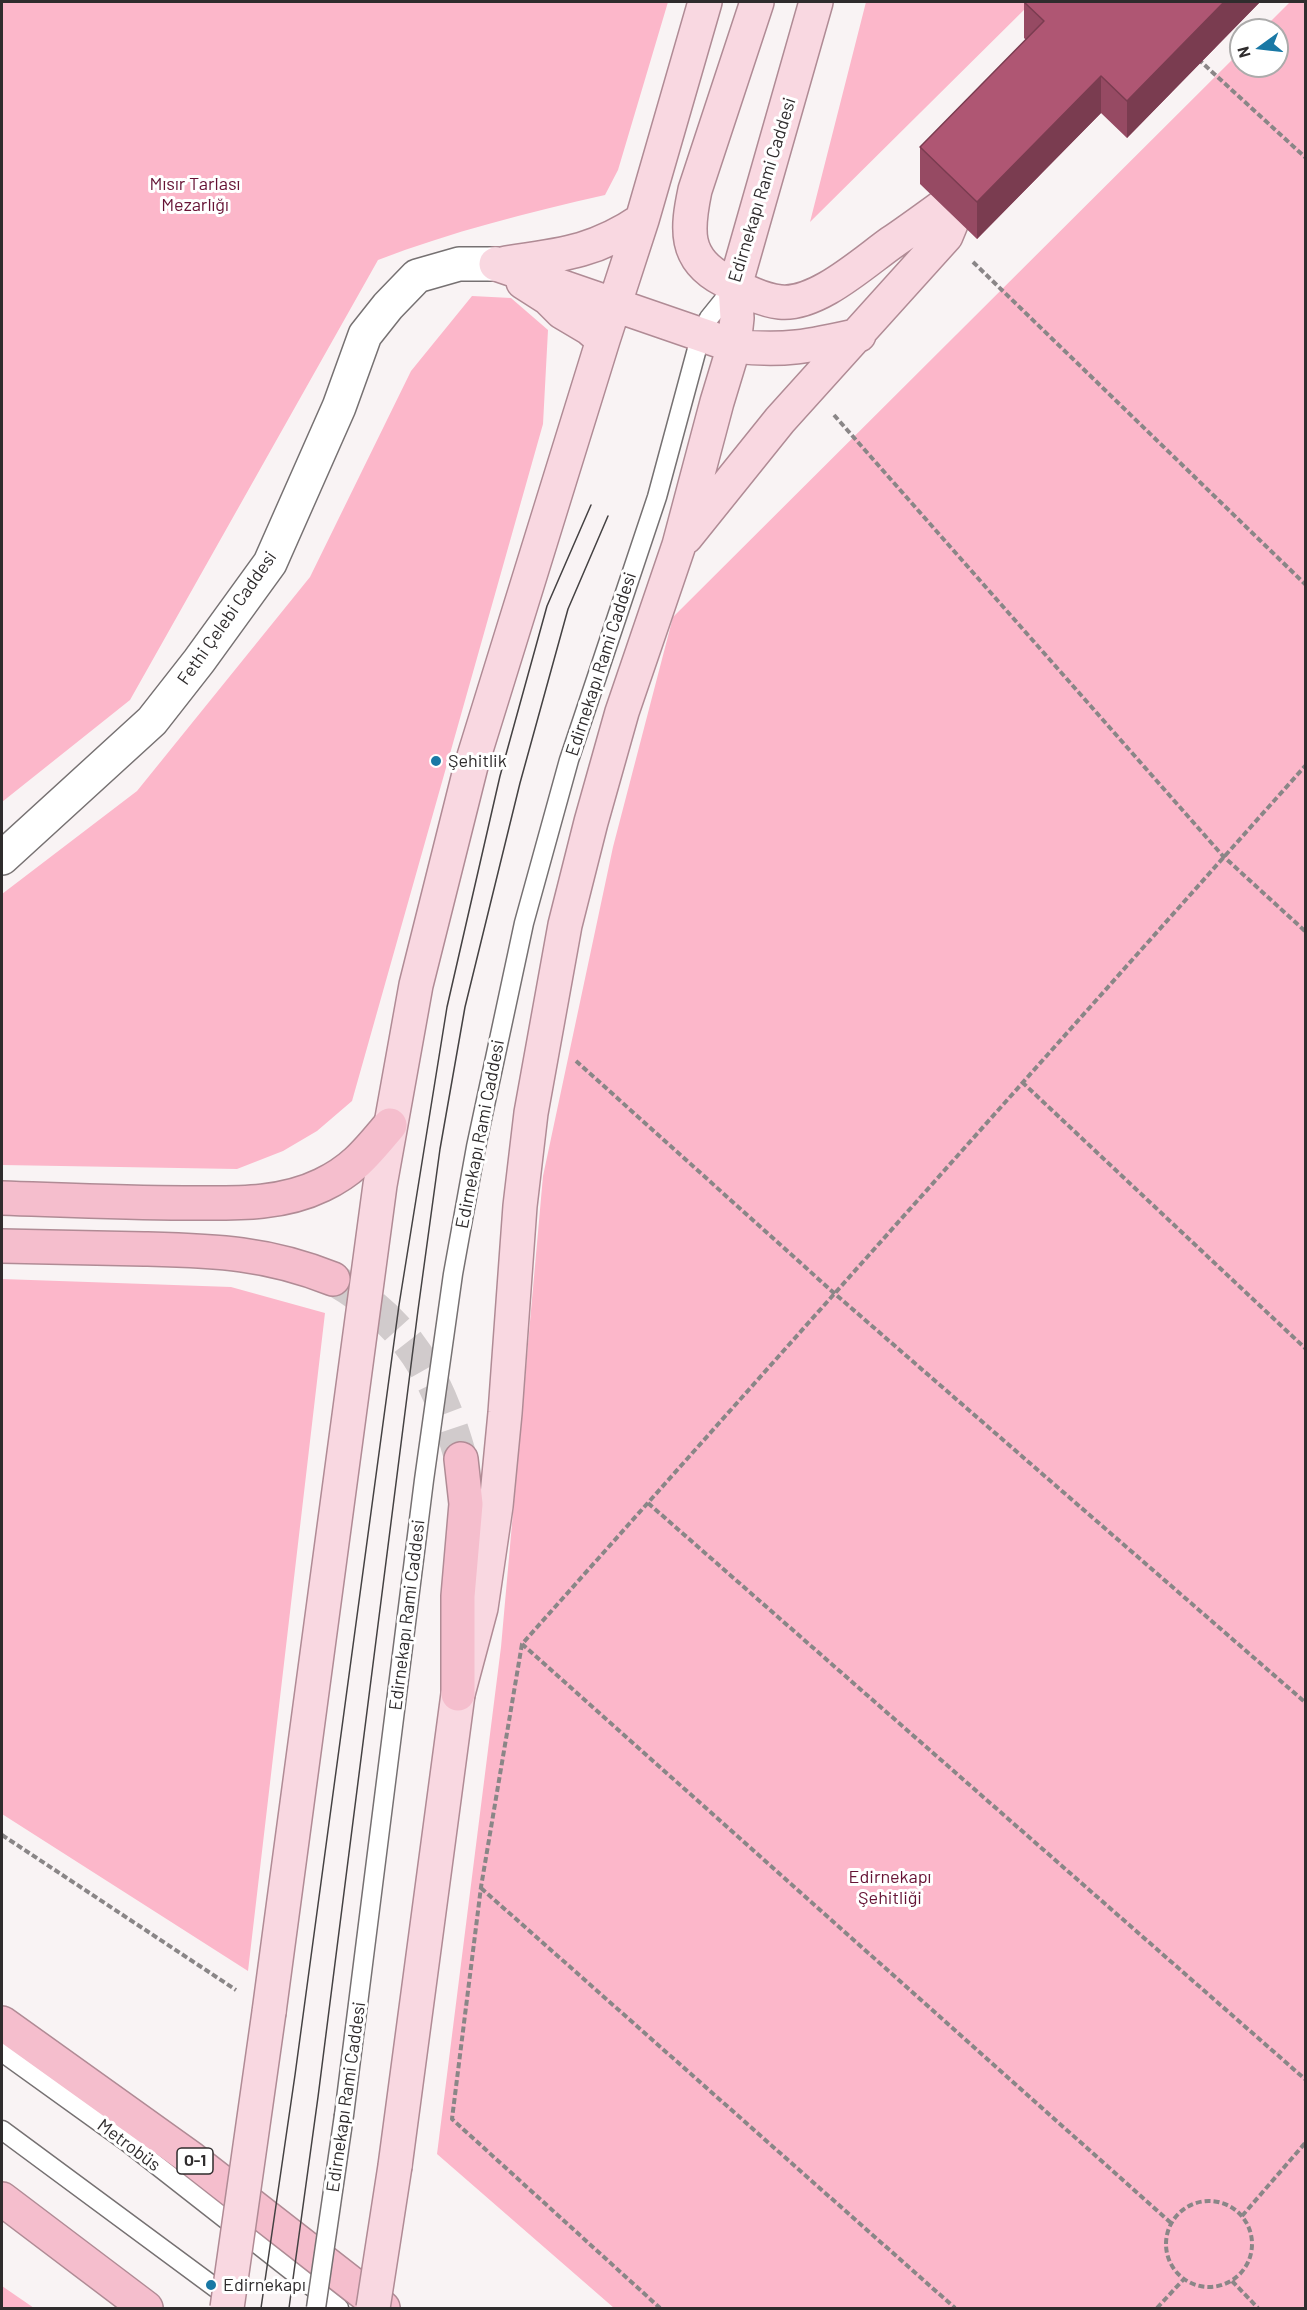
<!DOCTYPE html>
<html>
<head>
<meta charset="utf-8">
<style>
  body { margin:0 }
  #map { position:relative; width:1307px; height:2310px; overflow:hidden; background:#f9f3f4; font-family:Barlow,sans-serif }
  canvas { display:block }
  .frame { position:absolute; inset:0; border:3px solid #2f2c2d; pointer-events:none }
  .north { position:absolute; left:1229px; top:18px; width:60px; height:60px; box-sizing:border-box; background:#fff; border:2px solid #acabab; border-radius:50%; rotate:255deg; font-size:16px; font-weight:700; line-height:24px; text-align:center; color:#2f2c2d }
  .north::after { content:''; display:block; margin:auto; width:21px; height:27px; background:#1978a5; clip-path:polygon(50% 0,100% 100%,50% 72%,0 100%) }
</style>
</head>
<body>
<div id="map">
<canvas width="1307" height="2310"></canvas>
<div class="frame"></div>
<div class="north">N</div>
</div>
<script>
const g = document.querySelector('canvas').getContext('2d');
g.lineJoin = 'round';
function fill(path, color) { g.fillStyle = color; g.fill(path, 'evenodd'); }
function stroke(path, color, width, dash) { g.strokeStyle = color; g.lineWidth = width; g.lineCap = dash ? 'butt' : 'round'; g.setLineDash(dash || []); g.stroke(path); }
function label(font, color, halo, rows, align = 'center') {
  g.font = font + ' Barlow,sans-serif'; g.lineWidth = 6; g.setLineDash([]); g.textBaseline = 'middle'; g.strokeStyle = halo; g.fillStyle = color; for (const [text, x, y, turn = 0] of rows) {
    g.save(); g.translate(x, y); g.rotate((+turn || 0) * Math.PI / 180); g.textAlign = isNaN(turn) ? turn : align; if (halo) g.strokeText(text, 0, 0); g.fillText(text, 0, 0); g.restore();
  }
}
fill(new Path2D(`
  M2,2H668L618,170L605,195C529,212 451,232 378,260L130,700L2,802Z
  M866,2H1032L810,222Z
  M1290,2H1306L1305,2308H614L437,2154L501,1647L543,1176L613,847L673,617L1241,51V66H1277V30H1262Z
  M472,296L511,298L548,330L543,424L352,1101L317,1131L283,1151L237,1169L2,1165V894L137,791L310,577L411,371Z
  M2,1279L231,1287L325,1313L248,1971L2,1814Z
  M2,2286L34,2308H2Z`), '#fcb7ca');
stroke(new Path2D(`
  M333,1279C409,1323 438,1377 461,1459`), '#d1cbcc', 33, [33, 16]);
const lane = new Path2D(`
  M2,2052L127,2142L339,2308
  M344,2115L424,1480L453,1274L476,1147L524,923L569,760L657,497L701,334L709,318L734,287
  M2,2130L232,2300`);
const secondary = new Path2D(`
  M2,858L152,721L199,661L270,563L339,407L365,335L388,306L417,276L459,264H496`);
const primary = new Path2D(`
  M757,2L695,190C687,228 683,259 724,280C741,289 761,300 780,302C816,306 863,263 891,243C916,226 940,208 965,190L979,177
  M506,263C561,255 595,252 642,220
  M496,264L734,346C783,352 811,346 859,335
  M523,282L548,298L562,312L589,328L603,340
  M686,537L780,420L946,236L965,190
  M269,2012L380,1185L416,985L471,766L603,340L642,220L705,2
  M395,2166L458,1694L481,1608L496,1506L505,1413L520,1206L531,1113L565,925L591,822L622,712L679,545L717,402L734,346L737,318L735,286L816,2`);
const highway = new Path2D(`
  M2,1198C62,1200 123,1203 184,1203C231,1203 279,1206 322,1185C354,1170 368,1151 390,1125
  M2,1246C49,1247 97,1248 144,1249C215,1251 266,1252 333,1279
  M458,1694V1596L466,1504L461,1459
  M2,2023L192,2159L383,2308
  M2,2199L146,2308`);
stroke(lane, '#767172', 21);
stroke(secondary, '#767172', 36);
stroke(primary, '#b08b95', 36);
stroke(highway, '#b08b95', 36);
stroke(new Path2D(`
  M1198,59L1306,158
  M973,262L1306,585
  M834,415L1223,856L1306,932
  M576,1061L834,1293L1306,1703
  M1022,1082L1306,1349
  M648,1503L1306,2080
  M522,1644L481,1887L452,2119L660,2308
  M2,1835L236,1990
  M481,1888L955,2308
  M1166 2244a43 43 0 1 1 86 0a43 43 0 1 1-86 0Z
  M1242,2216L1306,2142
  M1171,2223L522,1644L1306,765
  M1232,2281L1258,2308
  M1157,2308L1183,2280`), '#8a8687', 4, [6, 3]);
stroke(lane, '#fff', 18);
stroke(secondary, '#fff', 33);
stroke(primary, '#f9d8e1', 33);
stroke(highway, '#f5becd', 33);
stroke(new Path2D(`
  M261,2308L295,2075L399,1305L447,1007L500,776L547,606L591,505
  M289,2308L318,2097L418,1310L440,1149L465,1007L520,783L568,609L608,516`), '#444142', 1.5);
const laneBridge = new Path2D(`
  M316,2308L344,2115`);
const primaryBridge = new Path2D(`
  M227,2308L269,2012
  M373,2308L395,2166`);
stroke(laneBridge, '#767172', 21, []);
stroke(primaryBridge, '#b08b95', 36, []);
stroke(laneBridge, '#fff', 18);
stroke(primaryBridge, '#f9d8e1', 33);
fill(new Path2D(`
  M1024,2H1260L1127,138L1101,113L977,239L920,184V147L1026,40L1024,38Z`), '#964a63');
fill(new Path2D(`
  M1224,2H1260L1127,138V101Z
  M1101,76V113L977,239V202Z`), '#7a3c50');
const building = new Path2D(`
  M1024,2H1224L1127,101L1101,76L977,202L920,147L1044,21Z`);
fill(building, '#af5673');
stroke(building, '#7a3c50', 1.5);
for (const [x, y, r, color] of [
  [436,761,6,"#1978a5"],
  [211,2285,6,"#1978a5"]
]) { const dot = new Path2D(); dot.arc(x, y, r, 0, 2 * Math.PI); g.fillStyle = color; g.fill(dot); stroke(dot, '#fff', 2); }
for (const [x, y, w] of [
  [195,2161,36]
]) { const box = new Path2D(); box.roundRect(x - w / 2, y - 13, w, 26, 4.5); g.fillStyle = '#fff'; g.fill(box); stroke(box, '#2f2c2d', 1.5); }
label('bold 16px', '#2f2c2d', null, [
  ["O-1",195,2161]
]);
label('18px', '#661335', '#fff', [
  ["Mısır Tarlası",195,184],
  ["Mezarlığı",195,205],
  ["Edirnekapı",890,1877],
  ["Şehitliği",890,1898]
]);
label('18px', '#2f2c2d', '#fff', [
  ["Edirnekapı Rami Caddesi",762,190,-73],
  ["Fethi Çelebi Caddesi",227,618,-55],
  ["Edirnekapı Rami Caddesi",601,664,-72],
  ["Edirnekapı Rami Caddesi",480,1134,-79],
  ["Edirnekapı Rami Caddesi",407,1615,-83],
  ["Edirnekapı Rami Caddesi",346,2097,-82],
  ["Metrobüs",129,2145,37]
]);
label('18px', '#2f2c2d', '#fff', [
  ["Şehitlik",448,761],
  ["Edirnekapı",223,2285]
], 'left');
</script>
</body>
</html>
